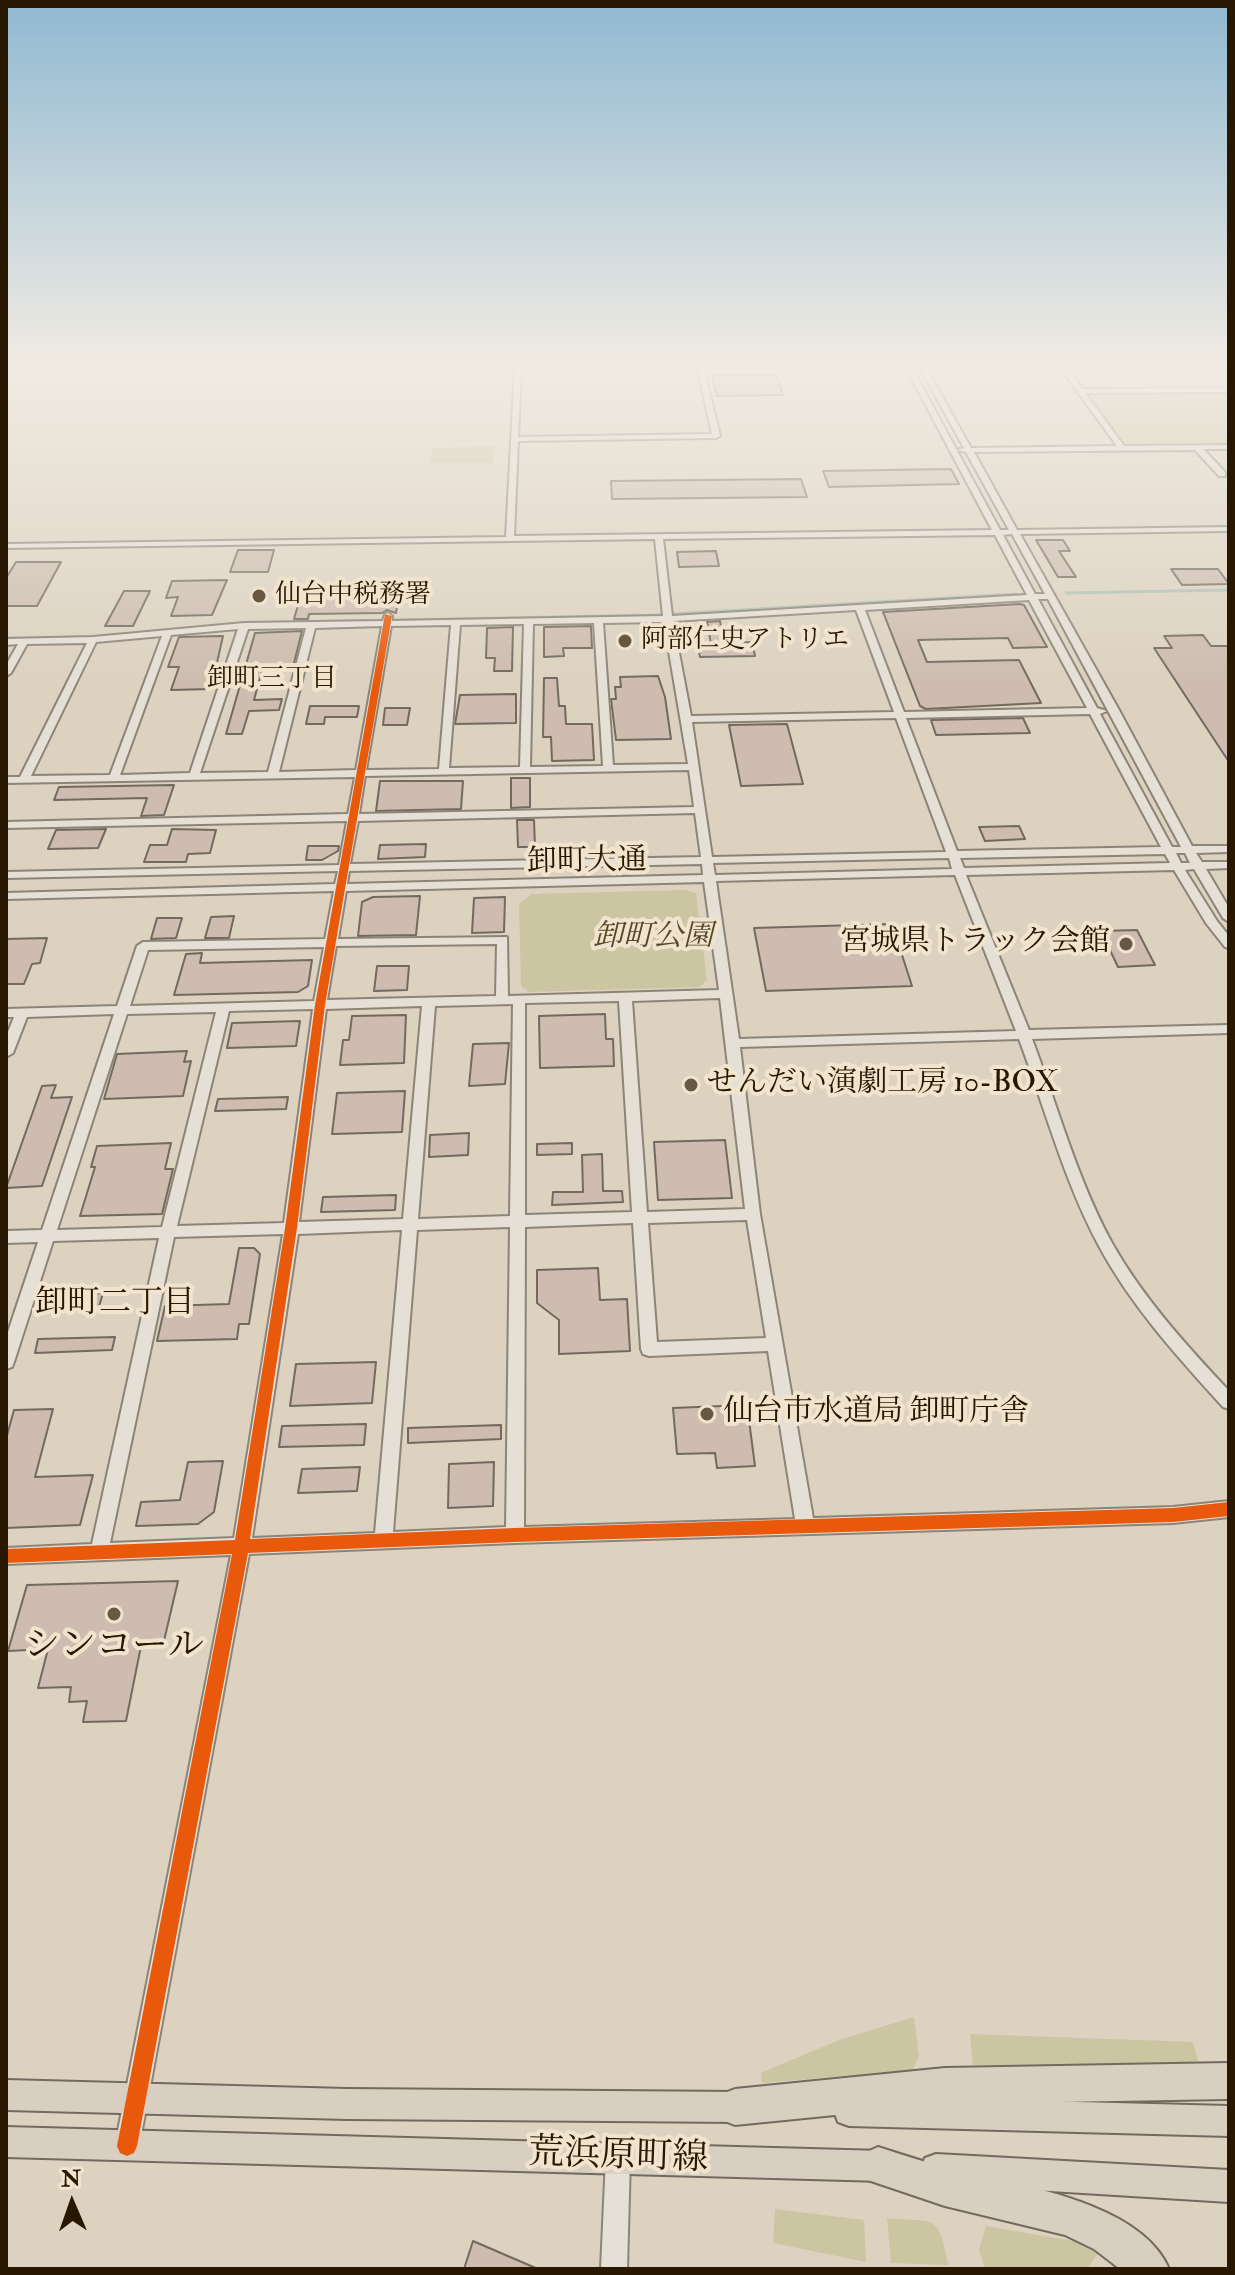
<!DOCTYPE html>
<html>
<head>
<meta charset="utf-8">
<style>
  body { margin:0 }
  #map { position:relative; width:1235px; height:2275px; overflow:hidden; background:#ddd2c0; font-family:"IM FELL Double Pica",serif }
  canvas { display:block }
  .frame { position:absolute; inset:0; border:8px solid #281701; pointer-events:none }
  .north { position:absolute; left:32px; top:2163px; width:80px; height:80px; -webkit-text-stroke:6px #f1e4ce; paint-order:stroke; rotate:358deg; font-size:22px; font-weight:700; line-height:32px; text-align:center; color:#281701 }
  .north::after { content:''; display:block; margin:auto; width:28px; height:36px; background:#281701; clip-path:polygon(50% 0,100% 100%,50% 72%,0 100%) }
</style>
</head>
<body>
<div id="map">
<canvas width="1235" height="2275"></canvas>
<div class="frame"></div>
<div class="north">N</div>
</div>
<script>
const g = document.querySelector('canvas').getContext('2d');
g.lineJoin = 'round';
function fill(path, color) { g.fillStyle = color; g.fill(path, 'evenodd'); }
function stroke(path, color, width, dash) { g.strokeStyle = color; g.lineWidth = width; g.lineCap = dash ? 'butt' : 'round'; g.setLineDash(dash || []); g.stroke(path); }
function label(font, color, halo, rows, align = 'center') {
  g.font = font + ' "IM FELL Double Pica","Noto Serif JP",serif'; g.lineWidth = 8; g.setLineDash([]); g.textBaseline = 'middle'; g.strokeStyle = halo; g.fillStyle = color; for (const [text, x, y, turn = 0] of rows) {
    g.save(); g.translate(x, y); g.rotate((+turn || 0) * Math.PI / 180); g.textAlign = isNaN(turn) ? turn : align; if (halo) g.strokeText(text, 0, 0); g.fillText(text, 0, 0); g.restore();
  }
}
fill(new Path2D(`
  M1229,391V445L1125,444L1088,394Z
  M494,447L493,463H430L432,448Z
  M686,890L696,893L707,980L699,987L528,992L521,986L519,904L532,894Z
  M914,2017L919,2056L913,2070L762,2083L761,2073L839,2040Z
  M970,2034L1193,2042L1201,2071L973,2065Z
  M775,2209L864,2220L866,2262L773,2243Z
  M887,2218C936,2223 939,2212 948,2265L891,2263Z
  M986,2226L1103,2246L1087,2269H985L979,2250Z`), '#ccc5a1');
stroke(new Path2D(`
  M1066,593L1229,590
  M240,623L654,615L1016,594
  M6,638H60`), '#adc0b0', 3);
const building = new Path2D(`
  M712,375H776L783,395L717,396Z
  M951,469L959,484L829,487L823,471Z
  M801,479L807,497L612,499L611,481Z
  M1036,540H1063L1070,551H1059L1076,577H1058Z
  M238,550H274L268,572H230Z
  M716,551L719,566L679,567L677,552Z
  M16,562H61L37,606H6V578Z
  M1171,569H1218L1229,584L1182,585Z
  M227,580L212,615L171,616L178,597L166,598L172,581Z
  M124,591H150L133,626H105Z
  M399,594L396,613L387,610L382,613L309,614L308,619H294L301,595Z
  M1020,604L1024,605L1047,647L1013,648L1008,638L918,640L927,662L1019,660L1041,703L926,709L920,706L883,612Z
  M720,621L724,643L752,642L755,656L700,657L697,644H711L707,622Z
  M591,626L592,648H563L564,656L544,657V627Z
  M513,627L512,671H494L495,658H486L487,628Z
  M302,631L293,667H263L254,700L282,699L279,710L249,711L242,734H226L255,633Z
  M1203,635L1211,646H1229V762L1154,648H1172L1164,636Z
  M223,636L211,689L171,690L179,667H168L179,637Z
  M658,676L665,697L671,739L616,740L611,699H616L615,687H621L620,677Z
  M544,678H557L559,706H565L566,724H592L594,760L552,761L551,737H543Z
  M516,694V723L455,724L460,695Z
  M310,706H359L357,717H325L324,724H306Z
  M385,708H410L407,725H383Z
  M1023,718L1030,733L936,735L931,720Z
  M787,724L803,784L741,786L729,725Z
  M511,778H530V807L511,808Z
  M380,781H463L461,809L376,811Z
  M174,785L164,815L141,816L147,798L54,800L59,787Z
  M517,820H534L535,847H518Z
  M1019,826L1025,839L985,841L979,827Z
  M106,829L98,848L48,849L56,830Z
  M172,829L216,830L210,853L188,854L186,862H144L150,845H167Z
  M426,844L425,857L378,859L380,845Z
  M308,846H339L338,851L322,860H306Z
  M420,896L416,935L358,936L362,902L373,897Z
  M505,897L504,932L472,933L474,898Z
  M234,916L229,938H205L211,917Z
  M157,918H182L176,938L151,939Z
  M892,924L912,986L766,991L754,928Z
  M1137,930L1155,965L1118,967L1101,931Z
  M47,938L40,963L32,964L24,984H6V939Z
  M202,953L200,963L312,960L308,986L298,992L174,995L186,954Z
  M377,966H409L407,990L374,991Z
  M605,1014L606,1039H613L614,1066L540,1068L539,1016Z
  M406,1015L404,1063L340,1065L343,1040H349L352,1016Z
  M300,1021L296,1046L227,1048L232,1023Z
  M509,1043L505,1084L469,1086L473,1044Z
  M187,1051L184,1062L191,1061L183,1096L104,1099L117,1054Z
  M56,1085L51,1098L72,1097L42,1186L6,1188L42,1086Z
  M405,1091L402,1132L332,1134L337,1093Z
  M288,1097L286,1109L215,1111L218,1099Z
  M469,1133L468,1155L429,1157L430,1135Z
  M725,1140L732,1198L658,1200L654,1142Z
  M171,1143L165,1169H173L162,1214L80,1216L95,1167H91L97,1146Z
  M572,1143V1154L537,1155V1144Z
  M602,1154L603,1191H622L623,1202L552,1205L553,1192H583L582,1155Z
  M396,1195L395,1210L321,1212L323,1197Z
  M239,1248H254L260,1254L249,1324H239L237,1339L157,1341L165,1306L229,1304Z
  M598,1268L600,1300L627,1299L630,1351L559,1354V1320L537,1303V1270Z
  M103,1293L98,1310L48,1311L53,1295Z
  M115,1337L112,1350L35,1353L38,1339Z
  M376,1362L372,1403L290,1406L296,1364Z
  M747,1405L755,1466L717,1468L715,1453L677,1454L673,1408Z
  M53,1409L35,1477L93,1475L80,1525L6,1528V1439L14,1410Z
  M366,1424L364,1445L279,1447L282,1426Z
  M501,1425V1439L408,1443V1428Z
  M223,1461L214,1512L198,1524L136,1526L141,1502L180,1500L188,1462Z
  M494,1462L493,1506L448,1508L449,1464Z
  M360,1467L357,1491L298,1493L302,1469Z
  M178,1581L163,1645L141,1646L126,1721L83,1722L87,1701L69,1702L71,1687L38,1688L48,1649L8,1651L27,1585Z
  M473,2241L538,2269H464Z`);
fill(building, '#cdbcaf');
stroke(building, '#726a5e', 2);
const minor = new Path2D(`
  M515,366H584L521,369L518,437L712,434L697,366H703L720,436L716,438L518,441L514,536L992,530L905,366H911L1000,530H1009L966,452L957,450L964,448L919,366H925L971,448L1117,446L1059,366H1066L1082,389L1229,388V392L1085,393L1124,446L1229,445V449H1203L1225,472V476H1219L1195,450L974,452L1017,530L1229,527V531L1020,534L1119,710L1192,846H1229V852L1196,853L1202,862H1229V868L1206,869L1229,908V922L1223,918L1194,869L1185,870L1217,921L1229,936V948L1225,947L1206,923L1174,870L966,875L1029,1030L1229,1025V1033L1032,1039C1058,1107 1077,1179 1112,1243C1143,1298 1186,1345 1229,1391V1409L1223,1407C1178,1357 1131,1306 1099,1246C1064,1181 1045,1108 1019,1039L740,1047L760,1214L813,1518L1173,1507L1229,1501V1517L1173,1523L515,1543L249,1554L139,2146L135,2154L127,2158L119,2154L115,2146L231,1555L6,1564V1548L92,1544L159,1238L53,1241L14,1362L12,1367L6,1369V1338L38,1242L6,1243V1231L42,1230L114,1014L27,1017L13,1053L6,1057V1037L14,1017H6V1009L117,1006L137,946L143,942L325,939L334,891L6,899V893L335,884L338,871L6,878V872L339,865L347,821L6,828V822L348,814L355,777L6,783V777H20L87,643L27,644L11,673L6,676V665L18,644L6,645V639L93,637L244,623L383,621L385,614L388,613L392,616V621L663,616L655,539L6,548V544L506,537ZM1012,534L1045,594H1035L1003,535ZM995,535L1027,595L672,616L663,539ZM1038,599H1048L1181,847H1172L1100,714L1107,711L1097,708ZM1029,600L1087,708L904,712L865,610ZM856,610L894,712L691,716L673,621ZM664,622L688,764L613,765L603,623ZM594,623L603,766L530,767L533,624ZM524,624L520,767L449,768L460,625ZM451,625L439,769L366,770L391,626ZM382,626L356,770L279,772L315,628ZM306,628L268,772L200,773L248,629ZM238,629L190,773L120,775L171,635ZM162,636L110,775L31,776L96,642ZM1090,714L1161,847L957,851L906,718ZM896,718L946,852L712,857L692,722ZM689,770L694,807L359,814L365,776ZM695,813L701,857L350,864L358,821ZM1176,853H1185L1190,863H1181ZM1165,854L1170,863L964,868L960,858ZM949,858L952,869L715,875L713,863ZM702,864L703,875L347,884L349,871ZM955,875L1016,1031L739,1039L716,881ZM704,882L719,990L508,996L507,937L338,939L346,891ZM497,944L496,996L327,1000L336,946ZM324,947L314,1001L130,1006L148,950ZM720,998L745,1209L647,1212L632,1001ZM619,1001L632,1212L525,1215V1003ZM513,1004L510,1216L418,1219L435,1006ZM422,1006L403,1219L299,1222L326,1009ZM313,1009L284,1223L177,1226L229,1011ZM216,1012L162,1227L57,1230L127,1014ZM747,1220L766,1338L657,1342L648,1223ZM633,1223L641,1349L643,1354L649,1356L768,1351L795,1519L524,1527L525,1227ZM510,1227L506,1527L393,1532L417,1230ZM402,1230L375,1533L252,1538L298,1234ZM283,1234L234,1538L110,1543L174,1237Z
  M618,2146L626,2150L630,2158L627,2269H601L606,2158L610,2150Z`);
const major = new Path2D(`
  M6,2080L347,2089L739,2092L750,2096L754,2107L750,2118L739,2122L347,2119L6,2110Z
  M849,2096L1229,2106V2136L849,2126L838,2122L834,2111L838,2100Z
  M6,2127L883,2151L894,2155L898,2166L894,2177L883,2181L6,2157Z
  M936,2154L1229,2170V2202L936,2184L925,2180L921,2169L925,2158Z`);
const highway = new Path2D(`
  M1229,2063V2099L945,2104L735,2125L722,2120L717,2107L722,2094L735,2089L945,2068Z
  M878,2147C904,2155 929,2164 956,2170C1018,2185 1141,2202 1169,2269H1120L1094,2249L1065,2235L945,2206L865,2179L859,2166L865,2153Z`);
stroke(minor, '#8c8477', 4);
stroke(major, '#726a5e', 4);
stroke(highway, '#726a5e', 4);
fill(minor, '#e5dfd5');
fill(major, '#d8cfc1');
fill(highway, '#d8cfc1');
fill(new Path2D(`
  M385,614L392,616L325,1005L297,1228L250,1539L515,1528L1173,1508L1229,1502V1516L1173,1522L515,1542L248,1553L137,2146L134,2153L127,2156L120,2153L117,2146L232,1554L6,1563V1549L235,1540L285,1228L315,1005Z`), '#e8590c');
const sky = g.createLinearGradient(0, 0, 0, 685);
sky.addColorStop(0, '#90b9d2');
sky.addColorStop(0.53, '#f0ebe3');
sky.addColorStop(1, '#f0ebe300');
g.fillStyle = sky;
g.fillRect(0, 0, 1235, 685);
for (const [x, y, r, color] of [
  [259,596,8,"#675844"],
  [625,641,8,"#675844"],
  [1126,944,8,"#675844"],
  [691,1085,8,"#675844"],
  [707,1414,8,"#675844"],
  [114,1614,8,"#675844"]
]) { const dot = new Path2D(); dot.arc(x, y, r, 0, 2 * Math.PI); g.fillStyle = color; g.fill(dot); stroke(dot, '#f1e4ce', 3); }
label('26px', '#281701', '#f1e4ce', [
  ["仙台中税務署",275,596],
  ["阿部仁史アトリエ",641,641]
], 'left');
label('26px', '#281701', '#f1e4ce', [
  ["卸町三丁目",272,680]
]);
label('30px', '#281701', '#f1e4ce', [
  ["卸町大通",587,863,-1]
]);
label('italic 30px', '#554829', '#f1e4ce', [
  ["卸町公園",653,939]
]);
label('30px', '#281701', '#f1e4ce', [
  ["宮城県トラック会館",1110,944,"right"],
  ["せんだい演劇工房 10-BOX",707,1085],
  ["仙台市水道局 卸町庁舎",723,1414]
], 'left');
label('32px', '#281701', '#f1e4ce', [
  ["卸町二丁目",115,1305]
]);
label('36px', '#281701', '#f1e4ce', [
  ["シンコール",114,1648]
]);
label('36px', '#281701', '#f1e4ce', [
  ["荒浜原町線",618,2158,2]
]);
</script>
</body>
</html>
